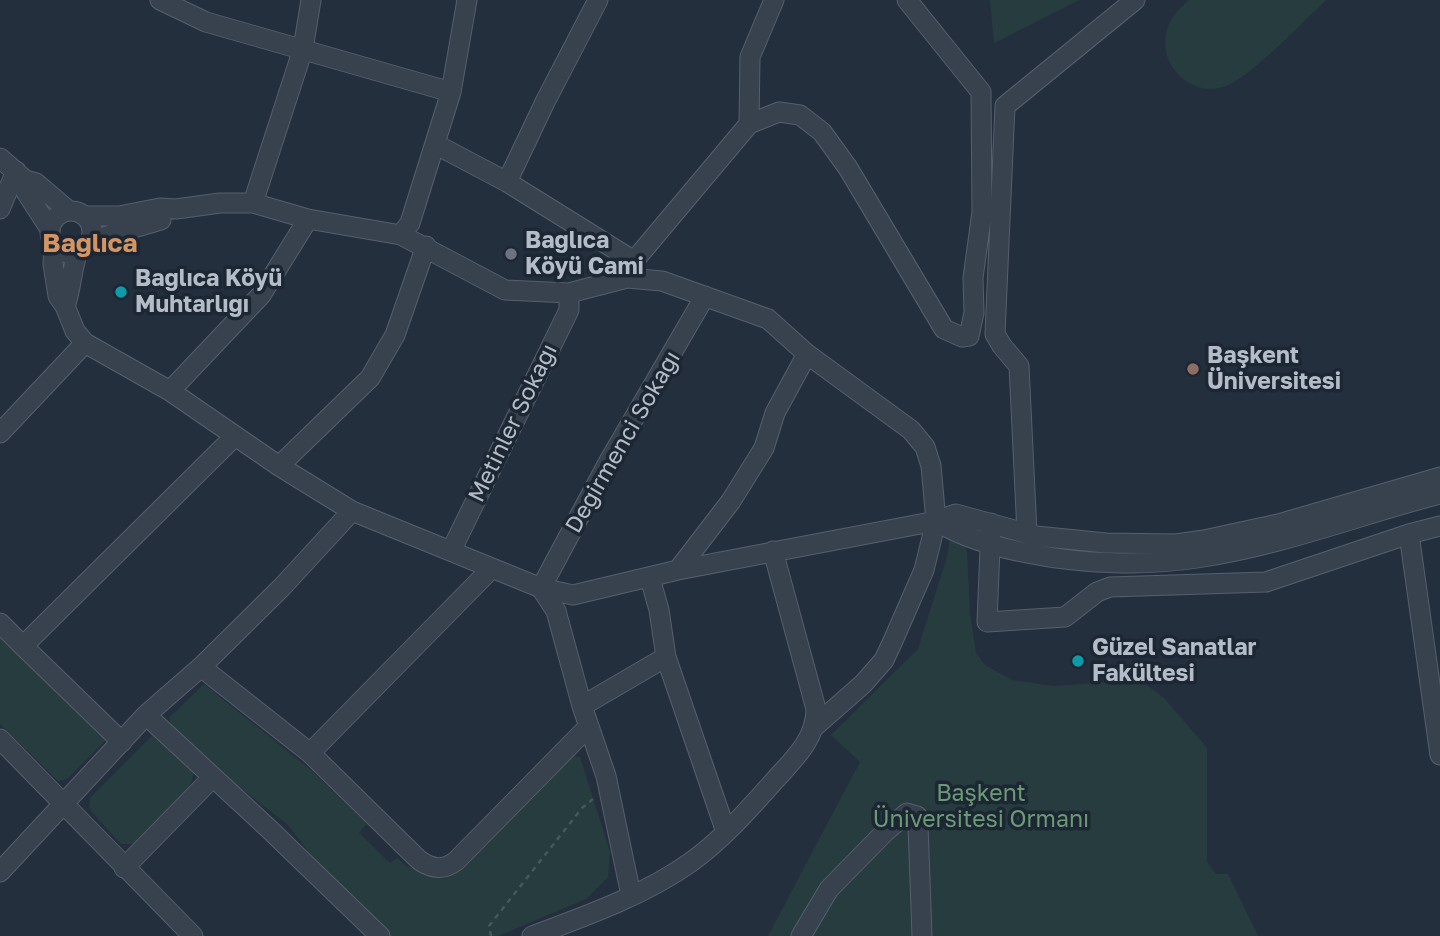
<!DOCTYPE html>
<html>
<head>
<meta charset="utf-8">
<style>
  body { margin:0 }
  canvas { display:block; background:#242f3e }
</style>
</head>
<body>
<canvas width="1440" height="936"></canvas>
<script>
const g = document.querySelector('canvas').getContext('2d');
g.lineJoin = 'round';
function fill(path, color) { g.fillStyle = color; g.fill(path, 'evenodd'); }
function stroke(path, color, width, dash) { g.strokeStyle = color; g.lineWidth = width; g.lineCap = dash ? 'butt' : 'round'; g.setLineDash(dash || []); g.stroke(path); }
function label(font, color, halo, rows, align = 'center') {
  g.font = font + ' "Golos Text",sans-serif'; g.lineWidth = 7; g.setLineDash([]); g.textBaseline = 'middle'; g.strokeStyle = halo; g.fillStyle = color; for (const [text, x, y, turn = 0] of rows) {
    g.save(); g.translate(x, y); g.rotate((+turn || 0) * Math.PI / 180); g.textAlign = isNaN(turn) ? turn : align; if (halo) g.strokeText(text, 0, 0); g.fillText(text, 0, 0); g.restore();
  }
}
fill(new Path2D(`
  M990,0H1079L994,43Z
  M1189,0H1326C1305,20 1247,81 1223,87C1189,97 1157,63 1167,30C1170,17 1180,9 1189,0Z
  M950,538L964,543L967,552L970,613L976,653L985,665L1012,680L1053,686L1140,680L1164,698L1207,748V862L1216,874H1228L1258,936H768L860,762L831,735L918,649L947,557Z
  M0,631L105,734L106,740L67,779L58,781L0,724Z
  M204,684L312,771L367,824L359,833L390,863L397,858L406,866L432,876L566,755L580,757L610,852L608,877L586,899L498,936H390L319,865L287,824L221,773L170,727V717Z
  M153,735L160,738L193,769C197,791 153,828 138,844H121L91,811L89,806L90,798Z`), '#263c3f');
const minor = new Path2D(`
  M160,0L206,22L451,92
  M749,124L750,57L774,0
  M435,144L507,182L634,261
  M0,158L25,180L36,183L69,211
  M25,180L26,192L50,229
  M507,182L545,102L598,0
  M253,203L303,49L311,0
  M0,209L16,171
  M50 232a21 21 0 1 1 42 0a21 21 0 1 1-42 0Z
  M85,216H119L160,208L176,209L220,203H253L308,219L401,235L505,290L569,293L627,278L662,281L768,319L807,354L911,430L925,447L931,466L936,521L924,570L892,643L884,660L863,684L814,727
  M401,235L410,223L451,92L467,0
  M90,241L161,220
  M54,244L53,264L58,296L65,306L75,331L85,343L170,391L279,466L352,511L541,588L573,595L678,570L936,521L956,514L1036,536L1106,543L1176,544L1204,540L1278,524L1440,477
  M627,278L634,261L749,124L779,112L800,115L822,132L848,168L944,329L962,337L969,336L974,313L973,278L982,212L981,92L907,0
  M65,306C72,288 71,270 78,252
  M170,391L261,295L308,219
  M0,433L85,343
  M279,466L370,378L395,335L426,246
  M936,521C965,539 999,548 1032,554C1082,564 1146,566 1197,558C1280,546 1359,515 1440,494
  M991,523L987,622L1065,617L1097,592L1110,587L1266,582L1409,534L1440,526
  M1027,533L1019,366L1002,346L995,334L1005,106L1135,0
  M1409,534L1440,755
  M451,551L569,310V293
  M678,570L731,501L764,448L775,413L807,354
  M0,623L23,646
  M666,657L726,832
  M201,667L310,753L419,860C432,869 443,871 456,861L589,726
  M582,706L666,657L659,610L650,578
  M146,715L267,827L380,936
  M0,739L193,936
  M122,742L23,646L235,436
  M310,753L492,568
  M124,868L212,778
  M0,872L146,715L201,667L282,587L352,511
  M631,895L606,776L582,706L556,611L541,588L609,461L705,296
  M532,936C586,916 645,895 691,862C723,839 749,809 775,780C794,759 816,739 816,709L773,551
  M801,936L829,889L886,831L907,813L917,816L918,825L922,936`);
stroke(minor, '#565f6c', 21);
stroke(new Path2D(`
  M491,936L489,926L582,808L593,799`), '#44595c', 2.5, [5, 5]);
stroke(minor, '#38414e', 19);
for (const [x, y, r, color] of [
  [511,254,7,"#6b7280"],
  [121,292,7,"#0f9aa8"],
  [1193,369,7,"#8d6e63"],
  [1078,661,7,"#0f9aa8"]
]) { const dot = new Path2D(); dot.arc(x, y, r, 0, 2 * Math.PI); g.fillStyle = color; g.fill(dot); stroke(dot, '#1d2633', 2.5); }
label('bold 23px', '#b4bcc9', '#1d2633', [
  ["Bağlıca",525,241],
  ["Köyü Cami",525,267],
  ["Bağlıca Köyü",135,279],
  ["Muhtarlığı",135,305],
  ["Başkent",1207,356],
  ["Üniversitesi",1207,382],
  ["Güzel Sanatlar",1092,648],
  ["Fakültesi",1092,674]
], 'left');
label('23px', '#b4bcc9', '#1d2633', [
  ["Metinler Sokağı",513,423,-64],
  ["Degirmenci Sokağı",623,442,-60]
]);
label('23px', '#6b9a76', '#1d2633', [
  ["Başkent",981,794],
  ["Üniversitesi Ormanı",981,820]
]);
label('bold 26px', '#d59563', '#1d2633', [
  ["Bağlıca",90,244]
]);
</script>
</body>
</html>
